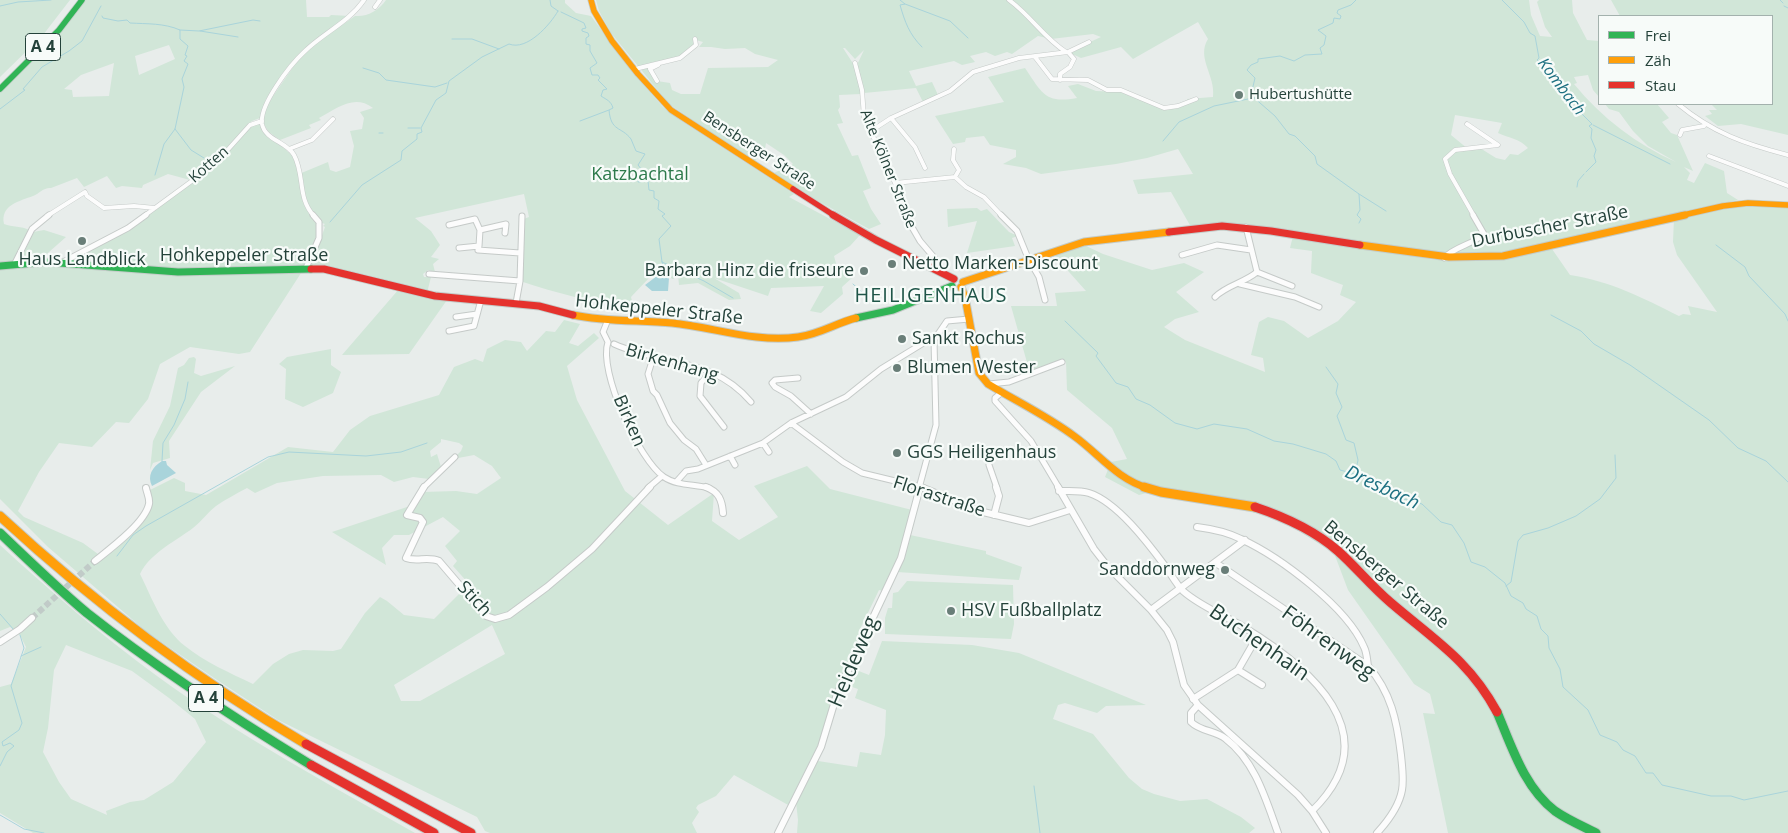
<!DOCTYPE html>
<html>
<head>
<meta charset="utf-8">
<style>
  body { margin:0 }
  #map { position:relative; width:1788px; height:833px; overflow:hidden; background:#e8edeb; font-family:"Open Sans",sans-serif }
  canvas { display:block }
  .legend { position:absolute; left:1598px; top:15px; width:175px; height:90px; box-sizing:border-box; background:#f7fbf9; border:1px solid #a3b1ad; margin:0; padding:6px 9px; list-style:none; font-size:15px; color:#24423a }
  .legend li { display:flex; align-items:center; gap:10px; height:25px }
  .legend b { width:25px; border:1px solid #a3b1ad }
</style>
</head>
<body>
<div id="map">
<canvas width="1788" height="833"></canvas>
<ul class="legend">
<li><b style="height:6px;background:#30b455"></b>Frei</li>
<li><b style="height:6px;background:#ff9f0a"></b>Zäh</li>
<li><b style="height:6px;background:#e5322d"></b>Stau</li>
</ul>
</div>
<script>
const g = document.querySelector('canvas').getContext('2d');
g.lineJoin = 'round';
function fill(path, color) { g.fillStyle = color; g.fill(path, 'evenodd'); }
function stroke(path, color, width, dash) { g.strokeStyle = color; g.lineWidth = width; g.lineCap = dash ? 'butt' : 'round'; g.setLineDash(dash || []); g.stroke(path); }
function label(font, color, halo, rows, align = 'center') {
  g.font = font + ' "Open Sans",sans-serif'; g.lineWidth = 4.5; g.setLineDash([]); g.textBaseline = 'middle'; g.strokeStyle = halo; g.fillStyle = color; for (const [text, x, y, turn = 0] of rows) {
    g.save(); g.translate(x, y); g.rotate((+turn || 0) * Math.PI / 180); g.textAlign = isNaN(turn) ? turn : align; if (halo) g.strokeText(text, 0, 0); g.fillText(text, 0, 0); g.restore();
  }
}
fill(new Path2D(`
  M0,0H70L43,35L0,77Z
  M86,0H306L307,17H329L331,15L350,16L306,49L266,99L260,118L252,121L214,163L190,180L168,174L143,185L142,188L122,186L116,188L107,176L84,187L77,178L51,188C44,187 40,193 33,196C20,201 0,205 4,224C12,227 22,226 29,230L14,262L0,264V93L52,41ZM169,45L175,59L139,75L135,56ZM114,63L109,96L73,97L72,90L64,89L81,75Z
  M386,0H565V3L576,13L591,16L634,74L663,107L683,122L794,194L789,197L860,235L850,246L834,256L837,267L853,277L842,287L843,294L821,313L810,311L824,286L771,288L768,296L714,278L739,293L741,299L729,300L698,283L679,285L678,275L673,279L658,272L649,278L631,297L633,305C594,304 557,293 520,281L521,220L529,217L524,194L415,218L431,231L440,245L431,257L439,259L433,264L435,272L428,270L423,274L424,277H431L427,293C390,280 350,269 311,266L325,227L323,226L325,224L319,222L317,238L305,265L301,267L180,271L69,262V260L126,231L207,171L250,127L260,123L263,130L294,157L299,174L328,162L330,170L336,172L350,167L354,146L350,131L362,129L364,118L360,112L373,108C354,94 338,108 319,118L321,120L309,125L311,128L280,140L269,132L270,134L263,123V114L271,99L298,60L318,42L355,16C368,17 379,10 386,0Z
  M596,0H1529L1531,15L1540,36L1552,37L1545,27L1537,2L1539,0H1572L1573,13L1587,40L1599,41V97L1593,90L1588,75L1574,77L1577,83L1574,84C1602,118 1636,144 1676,162L1648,146L1633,131L1619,112L1609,109L1605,104H1657L1669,118L1662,122L1671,133L1677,135L1693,171L1684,167L1690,173L1687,180L1694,183L1705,163L1724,171L1727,193L1738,200L1501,252C1436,262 1369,244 1305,234L1288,229L1235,224L1191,227L1171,192L1138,194L1133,180L1193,174L1178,149L1147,158L1116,164L1041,174L1026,168L1003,164L1016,157V150L990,145L984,136L966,138L965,142L953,144L935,116L1004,102L988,77L1025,68C1042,93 1045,104 1077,98L1068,86L1078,84L1096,91L1123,92L1164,108L1188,101L1187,99L1213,97C1216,76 1196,58 1208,39L1198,22L1133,59L1121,47L1081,58L1068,52L1101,37L1093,34L1051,39L1038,36L1012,54L1007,52L995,56L986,52L970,56L975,62L962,65L954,61L909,71L916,86L932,82L938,95L923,102L916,88L864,93L857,65L864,50L855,59L845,48H843L854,65L861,94L839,95L840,107L838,110L843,123L837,124L852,156L858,155L871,188L863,191L871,209L881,224L869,229L818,201L774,173L793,164L784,155L766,143C765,152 761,156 754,161L669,104L611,33L599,11ZM696,40L703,42L699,47H711L725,49L745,48L755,54L778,60L768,67L708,68L700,94H681L672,90L670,83L657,81L650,69L686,55L697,42ZM1455,115L1502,123L1498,133C1509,138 1520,139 1528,148L1518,155L1510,154L1505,160L1496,158L1480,148L1468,149L1451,135Z
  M1611,0H1788V135L1741,124L1718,126L1705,116L1712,114L1709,110H1717L1711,104H1772V16H1620Z
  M1741,204L1788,206V833H1448L1423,713L1435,714L1430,694L1414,684L1348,590L1334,553L1286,523L1275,513L1154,491L1139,495L1105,477L1111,462L1127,459L1112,428L1067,390L1066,362H1060L1030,373L1011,306H1057L1055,293L1086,291L1053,254L1084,245L1103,254L1152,270L1184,263L1204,272L1176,292L1199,312L1175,319L1164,327L1185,340L1265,372L1263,358L1251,355L1259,322L1268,317L1284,321L1308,338L1338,321L1356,302L1340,295L1343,285L1311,273L1312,251L1290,248L1293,236L1435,260L1500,259L1552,249L1570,275C1610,281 1643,298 1679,316L1683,314L1691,315L1688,306L1717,312L1677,255L1673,242L1674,218Z
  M977,208L981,211L987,209L1009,232L1018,236L1012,238L1015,246L967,253L977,221L948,227L947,209Z
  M44,230L66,237L40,260L20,262L33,232Z
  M37,264L149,272L303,270L250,352L239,354L190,347L160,364L148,399L129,423L116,422L92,447L59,443L39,472L18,511L24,517L83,543L102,557L125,536L151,502L150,490L174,478L185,483V491L206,495L288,447L333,452L350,430L370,416L439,395L454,367L475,359L483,362L487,349L505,340L521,342L527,351L546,331L555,332L564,320L580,324L569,343L578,346L594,333L599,338L567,366L577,400L625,491L668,525L714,493L712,521L739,540L778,517L754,486L807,466L830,489L912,510L894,569L883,591L879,590L863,623L861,627L864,630L818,747L790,806L734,775L716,796L698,805L696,808L699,812L692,823L697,833H490L485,831L477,817L278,720L214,678L147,632L48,547L0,499V267ZM441,439L459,443L463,446L461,451L453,459L474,455L492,466L501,478L477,494L456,491L422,492L410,506L332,532L386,565L382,548L394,535H409L443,517L460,531L445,546L457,561L453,566L469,584L434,619L404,615L387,601L380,597L365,613L341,649L333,651L303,650L289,654L273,664L253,684C230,673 205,662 185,646C163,629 152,598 140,574C150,553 176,541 193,528C202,521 208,512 216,506C226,499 236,494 247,488L255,493L277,483L323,476L381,475L394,482L413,477L429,479L441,467L437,454L431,457L430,451L441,442ZM492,625L505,654L420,701H401L394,685Z
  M399,289L447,300L409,354L342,355Z
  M331,349V365L341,372L333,393L303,407L285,399L286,369L279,364L287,357Z
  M194,357L196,359L194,373L201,376L235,366L201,392L169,441L170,458L153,463L150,470L153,441L170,406L178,368L184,365L189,358Z
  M910,535L986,551V554L1022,567L1019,580L897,572Z
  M0,545C50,591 101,635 157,676C238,735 328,784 415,833H33L0,813V687L11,684L26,647L20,635L10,627L0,631ZM66,645L132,671L169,698L195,719L206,742L173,782L144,800L130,802L106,811L107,815L71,799L59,782L43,752L48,728L54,670Z
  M907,581L1013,585L1014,624L1011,639L885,634V618L888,608H892L893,593L898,592Z
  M882,641L972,645L1019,653L1146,705L1106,706L1097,713L1065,703L1058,705L1053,719L1093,734L1129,778L1142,789L1154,794L1180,801L1207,799L1241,817L1255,828L1249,833H797L798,820L796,802L818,761L857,767L860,752L881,755L885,735L886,710L855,698L858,689L843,684L851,668L869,675Z`), '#d1e6d8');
fill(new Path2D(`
  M657,276L669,278L668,291H652L645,285Z
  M162,461H166L167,465L176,473L152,486C147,476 152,467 162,461Z`), '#a9d4db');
stroke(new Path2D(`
  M550,0L551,6L558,11
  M900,0L905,4L900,5C905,22 909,34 922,47
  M1502,0L1524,22L1530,33L1535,36L1539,58L1537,60L1545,65L1544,67L1550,72L1557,85L1570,96L1568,99L1570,102L1592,124L1589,126L1592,129L1591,138L1596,150L1594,156L1596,162L1586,172
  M1780,0L1783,3
  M905,4L950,21L968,38
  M0,6L18,2L51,0
  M1784,6L1788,8
  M561,12L584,23L586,28L582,29V31L588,33L589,36L586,38V44L590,45V51L597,63L590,68L592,75H598L600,78L598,80L607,89L603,90L601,96C607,100 611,101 613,108L609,110C611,132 621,126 631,139C633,143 634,147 636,151L645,154L638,165L646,175L639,178L638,182L648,181L649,190L654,191V198L659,201L658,209L665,214L662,216L671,226L659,239L662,262L704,281L733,298
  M102,16L103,18L118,21L127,20L130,23C147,24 164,23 180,30V39L188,46L185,55L187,56L184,61L188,64L182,79L184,87L175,129L164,144L155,175
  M180,30L199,31L253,20L260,21
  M200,31L238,37
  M452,39H472L499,49
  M363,68L379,73L386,80L435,87L447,83
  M1251,95L1255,78L1247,70L1251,65L1258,62V59L1280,56L1294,61L1305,55L1322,54L1320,48L1324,45L1326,36L1318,30L1333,23L1334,18L1340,19L1341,16L1337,13L1338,10L1351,5L1356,0
  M0,109L25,90L23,89L42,67L69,51L82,41L101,6
  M580,121L609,110
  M1593,125L1670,164
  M408,128H420
  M175,129L191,150L204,158
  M379,133H383
  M1163,141L1179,122L1214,106L1248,99L1252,96L1275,116L1289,134L1295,136L1315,156L1317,164L1359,194L1360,210L1357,215L1361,219L1359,223
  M1577,187L1578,181L1584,174
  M1359,194L1386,211
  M330,222L362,185L401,160L402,151L417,139V134L422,132L421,128L436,100L446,93L449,81L482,57L509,44C527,51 550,25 558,11
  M1716,245L1745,267L1749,276L1785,314L1788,321
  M662,262L665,270L664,275
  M853,284L864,294
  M1551,315L1581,331L1594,344L1630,365L1709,420L1738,448L1766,461L1788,482
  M1065,321L1098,353L1096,356L1116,383L1128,387L1136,399L1150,405L1175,423L1197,429L1214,424L1247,429L1274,441L1293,444L1326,454L1336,461L1340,470L1355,474L1397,497L1422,504L1441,522L1452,525L1464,543L1471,562L1485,567L1505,583L1511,596L1523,603L1526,609L1537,616L1541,629L1548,636L1549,648L1560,669L1563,687L1588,710L1600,735L1617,742L1623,750L1635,756L1646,773H1653L1662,785L1711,796H1731L1744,800L1788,791
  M1326,367L1338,384L1336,393L1342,407L1337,416L1346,440L1354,443L1358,460L1355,474
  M162,461L163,443L174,425L185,399L188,382
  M117,556L133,535L146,526L268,457L289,452L366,456L401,452L427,443
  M1506,586L1511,582L1518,541L1523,535L1548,528L1576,516L1600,499L1616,478L1615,455
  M0,614L14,630
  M21,656L41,647
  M0,766L7,752L14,746L10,743L3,746L2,742L19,730L22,723L11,686L24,648L20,635
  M1034,786L1040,833
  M0,815L24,829L44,833`), '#a9d4db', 1);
stroke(new Path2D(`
  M32,618L95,561`), '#c1cbc8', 6, [6, 3]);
const streetFar2 = new Path2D(`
  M1009,0C1031,16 1043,37 1066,52
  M375,7L380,0
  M1035,57L1052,79L1088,80L1107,90H1121L1164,108L1178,106L1196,99
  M855,63L862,90L864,117L895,183L906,216
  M635,69L680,58L696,45L695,39
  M1060,80V74L1070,67L1074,59L1068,52
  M657,81L650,69L658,65
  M1678,104C1713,133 1745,144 1788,155
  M891,118L915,147L925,168
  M1467,124L1498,145L1455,150L1445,159L1450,174L1474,216
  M871,131L891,118L950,91L973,72L1019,58L1068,52L1089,42
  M1680,135L1682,130L1704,126
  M289,149L312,140L333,119
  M954,149L953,160L959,170L955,177
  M1709,156L1788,186
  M895,183L955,177L966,187L984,197L1002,216
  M47,216L85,192L87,196L104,208L134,206L155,208
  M144,216L215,164L250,125L262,121
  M314,216C297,198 305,175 294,155C287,142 265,140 262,124C259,105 290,65 304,52C323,33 348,23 364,0`);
const streetFar1 = new Path2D(`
  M905,215L920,241L938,262V268
  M1001,215L1017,231L1028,258L1039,277L1045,300
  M449,225L475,219L480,230L479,246
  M480,230L506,224L505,233
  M459,248L479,246L478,250L520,253
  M1182,255L1217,245L1251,250
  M1444,258C1455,246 1472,245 1484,234L1473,215
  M61,263L128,228L146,215
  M14,265L32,229L49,215
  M306,268L319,238V222L313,215
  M1257,272L1292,286
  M429,274L520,281
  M1240,284L1295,297L1319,307
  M1215,297C1227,285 1244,283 1257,272L1246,227
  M516,303L520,281L522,216
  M456,317L477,314
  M607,322L603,332L608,342C598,371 639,460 664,477C677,486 695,484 709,488
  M449,331L474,326L481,300
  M614,344C662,366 712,356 751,402
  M654,355L648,374L653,391L657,395L670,423L684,440L696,449L706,465
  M710,372L701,383L700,396L724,427
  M798,378L775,380L772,383L775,387L791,396L811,414
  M989,384L1009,382L1062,362
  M1001,393L995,398V401L1031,441L1059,488
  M791,423L843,462L862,473L924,488
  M763,443L769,452
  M730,456L735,465
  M989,465L997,488
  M677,481L686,471L698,469L763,443L791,423L846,397L881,369L925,342L934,340
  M423,488L455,457
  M648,488L662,476
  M919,488L936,425L934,340L947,321L969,319`);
const street = new Path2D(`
  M424,487L407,515L420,518L423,522L406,558C417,562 428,556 439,561L486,616L495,619L509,615L547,587L592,549L650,487
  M706,487C719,492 722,500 723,513
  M921,487L979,511L1029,523L1070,510
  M1058,487L1094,549L1108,567L1151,610L1167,630L1173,642L1184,685L1198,705L1298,795L1312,811L1326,833
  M1059,491C1069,491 1080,490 1089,493C1117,502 1148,543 1165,566C1171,574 1176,584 1183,591C1200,606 1223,615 1242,626C1310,667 1391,734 1312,811
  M994,515L999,496L996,487
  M1197,527C1213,529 1227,532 1241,539C1280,557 1347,607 1364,647C1367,653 1367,660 1368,666
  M95,561C110,549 145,523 149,504C150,499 147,493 146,488
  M1216,563L1368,666C1391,692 1397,721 1401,755C1402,766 1404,779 1402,790C1399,807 1388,821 1377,833
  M1151,610L1245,540
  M0,642L20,629L32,618
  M1238,670L1262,685
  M1193,699L1238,670L1257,637
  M1198,705L1191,713V722C1201,732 1215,730 1226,739C1255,761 1266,800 1278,833
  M778,833L821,747L837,694L901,558L920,487`);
const fastFar2 = new Path2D(`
  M0,89L59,30L82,0`);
const fastFar1 = new Path2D(`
  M0,266L46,262L178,272L311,269
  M856,318L893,310L952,286`);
const fast = new Path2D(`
  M0,533C28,560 57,588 87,613C158,669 234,718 311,765
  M1497,712C1512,747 1524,787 1555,811C1568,820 1582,826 1596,833`);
const slowFar2 = new Path2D(`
  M591,0L594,11L612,41L638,74L671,110L793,189
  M1679,216L1723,206L1748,203L1788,205`);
const slowFar1 = new Path2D(`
  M1360,245L1449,257L1503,256L1685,215
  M963,282L1084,242L1169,232
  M961,287L965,297L979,373L988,384C1016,401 1047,416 1074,436C1098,453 1118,480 1148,488
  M573,315C606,322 639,320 672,323C713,327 756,343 798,337C818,335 836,323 856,318`);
const slow = new Path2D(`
  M1144,487L1161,492L1255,507
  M0,516C95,604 194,678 306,744`);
const jamFar2 = new Path2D(`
  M793,189L835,216`);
const jamFar1 = new Path2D(`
  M833,215L876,240L954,279
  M1169,232L1222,226L1271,231L1360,245
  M311,269H324L435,296L539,306L573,315`);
const jam = new Path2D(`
  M1255,507C1285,517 1314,530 1338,551C1356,567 1371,586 1390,602C1433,639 1469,660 1497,712
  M306,744L471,833
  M311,765L434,833`);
stroke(streetFar2, '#c5cac8', 5);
stroke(streetFar1, '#c5cac8', 7);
stroke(street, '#c5cac8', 8);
stroke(fastFar2, '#c3cbc8', 7);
stroke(fastFar1, '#c3cbc8', 9);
stroke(fast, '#c3cbc8', 11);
stroke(slowFar2, '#c3cbc8', 7);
stroke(slowFar1, '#c3cbc8', 9);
stroke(slow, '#c3cbc8', 11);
stroke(jamFar2, '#c3cbc8', 7);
stroke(jamFar1, '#c3cbc8', 9);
stroke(jam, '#c3cbc8', 11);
stroke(streetFar2, '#fcfcfc', 4);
stroke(streetFar1, '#fcfcfc', 5);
stroke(street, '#fcfcfc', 6);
stroke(fastFar2, '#30b455', 5.5);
stroke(fastFar1, '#30b455', 7);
stroke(fast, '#30b455', 9);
stroke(slowFar2, '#ff9f0a', 5.5);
stroke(slowFar1, '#ff9f0a', 7);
stroke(slow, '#ff9f0a', 9);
stroke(jamFar2, '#e5322d', 5.5);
stroke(jamFar1, '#e5322d', 7);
stroke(jam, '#e5322d', 9);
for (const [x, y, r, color] of [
  [1239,95,5,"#697e78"],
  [82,241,5,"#697e78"],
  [892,264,5,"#697e78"],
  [864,271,5,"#697e78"],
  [902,339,5,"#697e78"],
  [897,368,5,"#697e78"],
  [897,453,5,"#697e78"],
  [1225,570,5,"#697e78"],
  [951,611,5,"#697e78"]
]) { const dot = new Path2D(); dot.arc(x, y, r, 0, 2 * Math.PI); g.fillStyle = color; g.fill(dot); stroke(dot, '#f7fbf9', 2); }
label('15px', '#24423a', '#f7fbf9', [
  ["Hubertushütte",1249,95]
], 'left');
label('15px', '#24423a', '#f7fbf9', [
  ["Bensberger Straße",759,151,33],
  ["Kotten",209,165,-41],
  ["Alte Kölner Straße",888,169,68]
]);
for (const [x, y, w] of [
  [43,47,35],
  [206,698,35]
]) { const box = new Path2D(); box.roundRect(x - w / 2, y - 13.5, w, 27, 4); g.fillStyle = '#f7fbf9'; g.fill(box); stroke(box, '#24423a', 1); }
label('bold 16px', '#24423a', null, [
  ["A 4",43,47],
  ["A 4",206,698]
]);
label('italic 16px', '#1c6f80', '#f7fbf9', [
  ["Kombach",1561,87,53]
]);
label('18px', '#2d7a4b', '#f7fbf9', [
  ["Katzbachtal",640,175]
]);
label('18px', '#24423a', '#f7fbf9', [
  ["Durbuscher Straße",1550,227,-11],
  ["Hohkeppeler Straße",244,256],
  ["Hohkeppeler Straße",659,310,6],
  ["Birkenhang",672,363,16],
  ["Birken",629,421,66],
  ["Florastraße",939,497,18],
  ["Bensberger Straße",1386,575,40],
  ["Stich",474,599,47]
]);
label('18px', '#24423a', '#f7fbf9', [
  ["Haus Landblick",82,260,"center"],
  ["Netto Marken-Discount",902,264],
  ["Barbara Hinz die friseure",854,271,"right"],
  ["Sankt Rochus",912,339],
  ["Blumen Wester",907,368],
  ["GGS Heiligenhaus",907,453],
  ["Sanddornweg",1215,570,"right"],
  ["HSV Fußballplatz",961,611]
], 'left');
label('italic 19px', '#1c6f80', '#f7fbf9', [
  ["Dresbach",1382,488,25]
]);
g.letterSpacing = '1px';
label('20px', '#1f5548', '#f7fbf9', [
  ["HEILIGENHAUS",931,296]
]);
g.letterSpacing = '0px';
label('21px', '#24423a', '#f7fbf9', [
  ["Buchenhain",1259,643,35],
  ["Föhrenweg",1328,643,36],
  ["Heideweg",854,662,-67]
]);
</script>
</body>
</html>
